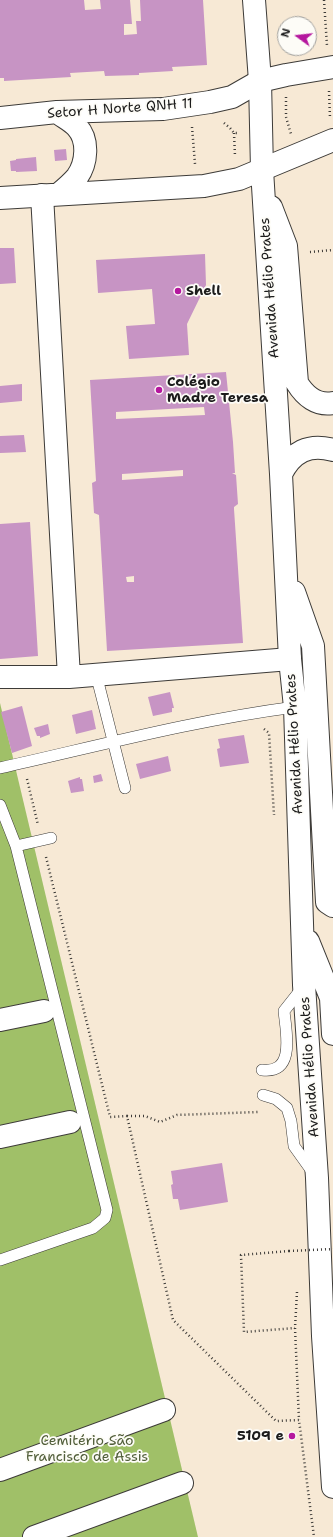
<!DOCTYPE html>
<html>
<head>
<meta charset="utf-8">
<style>
  body { margin:0 }
  #map { position:relative; width:333px; height:1537px; overflow:hidden; background:#f7e9d5; font-family:"Shantell Sans",sans-serif }
  canvas { display:block }
  .north { position:absolute; left:277px; top:16px; width:40px; height:40px; box-sizing:border-box; background:#fdfcf7; border:1px solid #a3a29f; border-radius:50%; rotate:285deg; font-size:11px; font-weight:700; line-height:16px; text-align:center; color:#1c1c1c }
  .north::after { content:''; display:block; margin:auto; width:14px; height:18px; background:#b5179e; clip-path:polygon(50% 0,100% 100%,50% 72%,0 100%) }
</style>
</head>
<body>
<div id="map">
<canvas width="333" height="1537"></canvas>
<div class="north">N</div>
</div>
<script>
const g = document.querySelector('canvas').getContext('2d');
g.lineJoin = 'round';
function fill(path, color) { g.fillStyle = color; g.fill(path, 'evenodd'); }
function stroke(path, color, width, dash) { g.strokeStyle = color; g.lineWidth = width; g.lineCap = dash ? 'butt' : 'round'; g.setLineDash(dash || []); g.stroke(path); }
function label(font, color, halo, rows, align = 'center') {
  g.font = font + ' "Shantell Sans",sans-serif'; g.lineWidth = 3.5; g.setLineDash([]); g.textBaseline = 'middle'; g.strokeStyle = halo; g.fillStyle = color; for (const [text, x, y, turn = 0] of rows) {
    g.save(); g.translate(x, y); g.rotate((+turn || 0) * Math.PI / 180); g.textAlign = isNaN(turn) ? turn : align; if (halo) g.strokeText(text, 0, 0); g.fillText(text, 0, 0); g.restore();
  }
}
fill(new Path2D(`
  M0,703L198,1537H0Z`), '#a0c068');
fill(new Path2D(`
  M0,0H84L85,10L101,9L100,0H130L132,24H124V35L137,34L136,21H141L140,0H203L207,65L172,67L173,71L139,73V75L105,76L104,71L70,73L71,77L4,81V78H0Z
  M66,149L67,160L55,161L54,150Z
  M36,157L37,171L16,172V171H11L10,161L16,160V159Z
  M0,248H14L16,283L0,284Z
  M205,254L206,285L187,324L189,355L129,359L126,326L155,324L152,289L98,293L96,260Z
  M226,372L233,442L235,473H232L236,475L238,504L234,507V509L243,643L107,651L99,515L94,513L92,483L96,481L90,380ZM204,407L205,415L116,419V412ZM183,470V476L122,480V474ZM134,576V582H127L126,577Z
  M22,384V401L0,403V386Z
  M24,435L26,452L0,453V436Z
  M30,522L38,656L0,659V524Z
  M170,692L174,708H172V712L153,716L148,697Z
  M22,706L32,746L12,753L1,712Z
  M92,710L96,729L76,734L72,715Z
  M48,724L50,734L40,738V736H37L34,728Z
  M244,735L249,763L220,767L217,749L220,748L218,739Z
  M168,756L171,771L140,779L136,764Z
  M101,774L103,781L94,783L93,776Z
  M80,777V779H82L84,791L71,793L68,781Z
  M222,1163L228,1202L180,1210L178,1199H173L171,1185L173,1184L171,1171Z`), '#c794c4');
const service = new Path2D(`
  M96,674L125,788
  M0,768C98,746 195,720 295,707
  M0,805L16,846L107,1210L105,1218L93,1228L0,1260
  M16,846L51,838
  M262,1070C296,1074 286,1032 284,1011L303,987
  M263,1095L276,1099L287,1108L291,1121L294,1146L314,1174`);
const minor = new Path2D(`
  M42,195L69,677
  M0,677H69L290,659
  M0,1020L44,1011
  M0,1137L70,1122
  M0,1470L164,1410
  M34,1537L182,1483`);
const tertiary = new Path2D(`
  M57,112C63,117 72,121 77,127C89,140 87,163 77,177C72,183 65,189 59,194
  M0,118L57,112L163,109L210,102L232,97L260,81L286,75L333,67
  M0,198L204,186L239,179L333,140`);
const primary = new Path2D(`
  M254,0L260,81L262,170L281,474L290,659L295,707L304,985L317,1178L323,1336L333,1487
  M271,207L286,246L297,383C305,396 317,406 333,403
  M281,474C292,452 309,443 333,450
  M294,592L313,646L327,902L333,906
  M308,941L331,998L333,1034`);
stroke(service, '#3d3b38', 12);
stroke(minor, '#3d3b38', 24);
stroke(tertiary, '#3d3b38', 24);
stroke(primary, '#3d3b38', 24);
stroke(new Path2D(`
  M324,0L327,46
  M329,91L330,118
  M286,97V117L291,134
  M224,123L230,128L234,133H239
  M192,127L195,164
  M234,133L235,156
  M310,252L333,250
  M264,729L269,733L274,815
  M27,779L38,825
  M46,857L110,1117L127,1116L173,1320L276,1421L299,1420L314,1537
  M127,1116H145L160,1122L177,1115L258,1112
  M289,1251L241,1255L244,1332L295,1328
  M297,1292L295,1328L299,1420`), '#3d3b38', 2.5, [1, 3]);
stroke(service, '#fff', 11);
stroke(minor, '#fff', 22);
stroke(tertiary, '#fff', 22);
stroke(primary, '#fff', 22);
stroke(new Path2D(`
  M289,1251L333,1249`), '#3d3b38', 2.5, [1, 3]);
for (const [x, y, r, color] of [
  [178,291,4,"#b5179e"],
  [159,390,4,"#b5179e"],
  [292,1436,4,"#b5179e"]
]) { const dot = new Path2D(); dot.arc(x, y, r, 0, 2 * Math.PI); g.fillStyle = color; g.fill(dot); stroke(dot, '#fdfcf7', 1.5); }
label('14px', '#1c1c1c', '#fdfcf7', [
  ["Setor H Norte QNH 11",120,109,-4],
  ["Avenida Hélio Prates",270,288,-94],
  ["Avenida Hélio Prates",295,744,-93],
  ["Avenida Hélio Prates",310,1067,-94]
]);
label('bold 14px', '#1c1c1c', '#fdfcf7', [
  ["Shell",186,291],
  ["Colégio",167,382],
  ["Madre Teresa",167,398],
  ["5109 e",284,1436,"right"]
], 'left');
label('14px', '#515e3a', '#fdfcf7', [
  ["Cemitério São",87,1441],
  ["Francisco de Assis",87,1457]
]);
</script>
</body>
</html>
